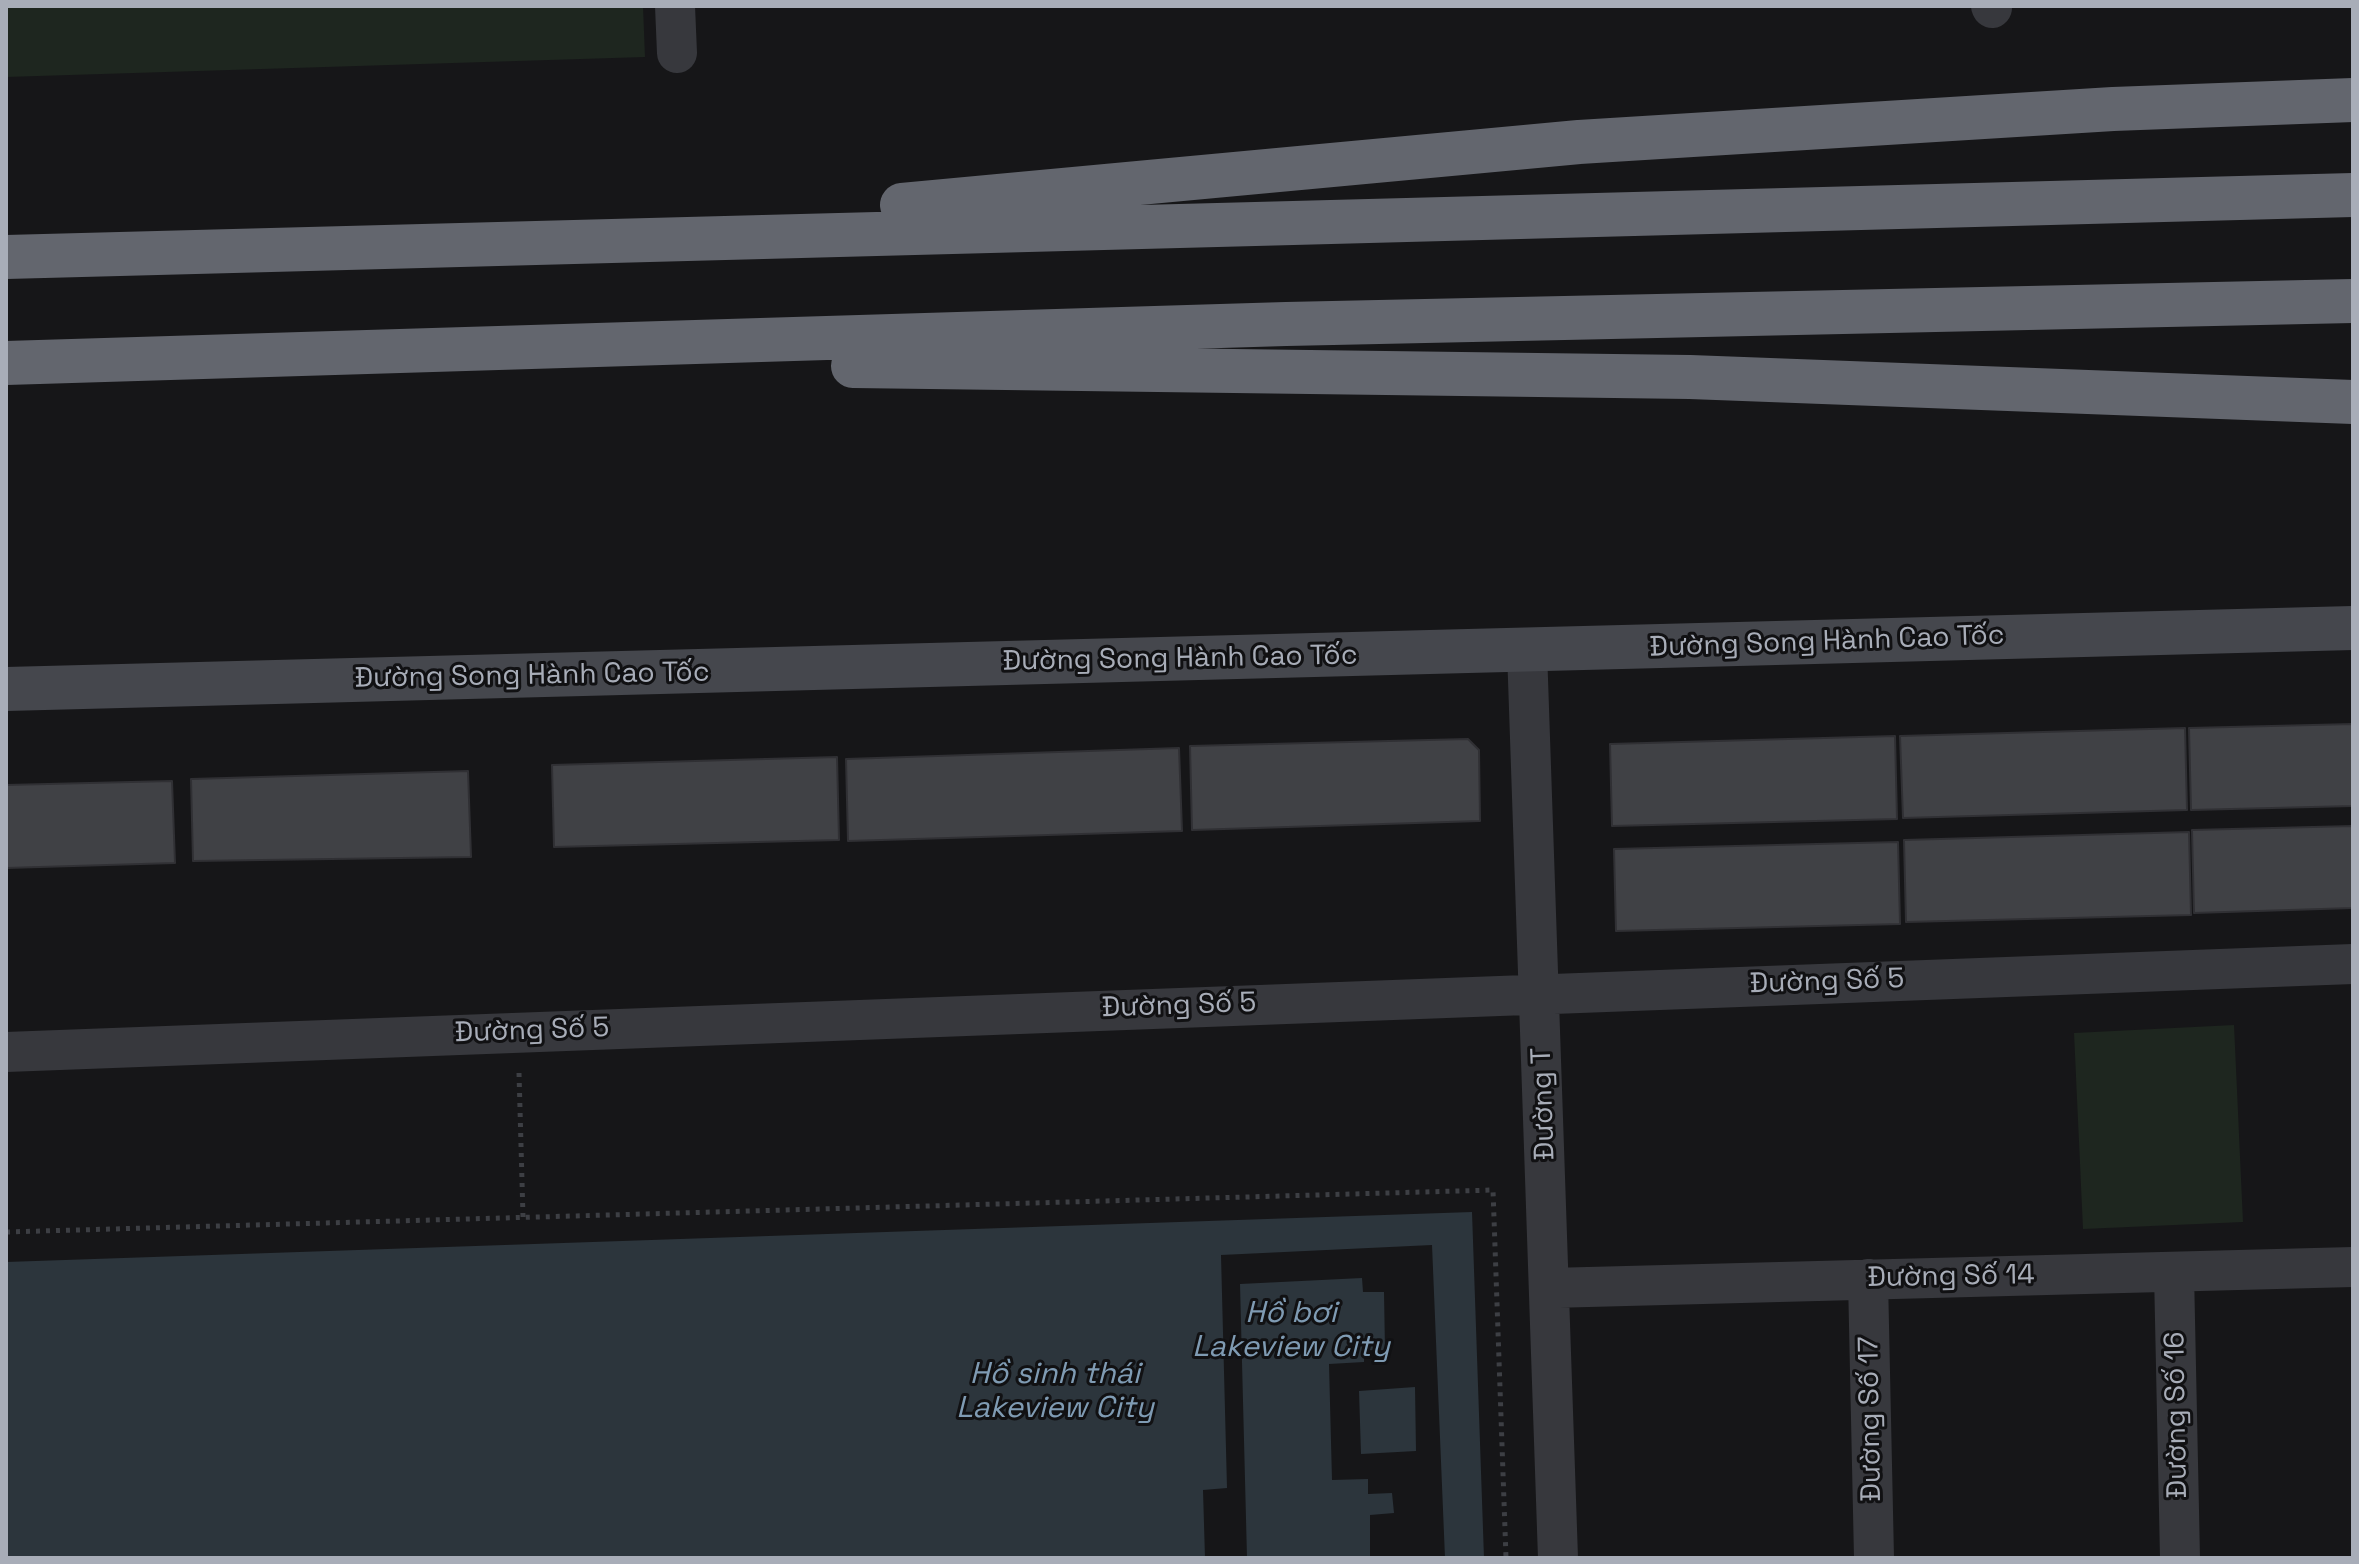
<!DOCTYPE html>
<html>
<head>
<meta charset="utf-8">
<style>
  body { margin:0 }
  #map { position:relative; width:2359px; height:1564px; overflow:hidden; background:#161618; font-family:"Space Grotesk",sans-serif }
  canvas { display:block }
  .frame { position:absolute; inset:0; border:8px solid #a8adb8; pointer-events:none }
</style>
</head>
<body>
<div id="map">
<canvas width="2359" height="1564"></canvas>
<div class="frame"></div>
</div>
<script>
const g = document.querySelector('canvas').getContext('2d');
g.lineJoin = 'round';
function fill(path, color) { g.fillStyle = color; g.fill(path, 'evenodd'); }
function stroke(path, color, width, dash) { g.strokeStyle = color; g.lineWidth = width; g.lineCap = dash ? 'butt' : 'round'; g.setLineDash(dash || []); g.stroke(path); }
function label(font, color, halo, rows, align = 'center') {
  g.font = font + ' "Space Grotesk",sans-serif'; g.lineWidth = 6; g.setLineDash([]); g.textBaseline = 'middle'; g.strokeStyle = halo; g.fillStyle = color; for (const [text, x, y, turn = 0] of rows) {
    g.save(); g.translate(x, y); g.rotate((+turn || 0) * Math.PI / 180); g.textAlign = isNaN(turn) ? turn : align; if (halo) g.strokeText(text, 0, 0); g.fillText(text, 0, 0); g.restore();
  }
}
fill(new Path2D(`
  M6,6H643L645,57L6,77Z
  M2234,1025L2243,1222L2083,1229L2074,1033Z`), '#1e261f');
fill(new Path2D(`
  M1472,1212L1484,1558H1445L1432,1245L1221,1255L1227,1488L1203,1490L1205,1558H6V1262Z
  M1362,1278L1363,1292H1384L1385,1350H1364V1362L1329,1364L1332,1480L1368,1479V1494L1392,1493L1394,1513L1370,1515V1558H1247L1240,1284Z
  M1415,1387L1416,1451L1361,1454L1359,1391Z`), '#2c353c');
const building = new Path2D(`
  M2353,724V806L2191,810L2189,728Z
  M2185,728L2187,810L1903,818L1900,736Z
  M1895,736L1897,819L1612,826L1610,744Z
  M1468,739L1479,750L1480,821L1192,830L1190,746Z
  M1179,748L1182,831L848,841L846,759Z
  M837,757L839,840L554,847L552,765Z
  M468,771L471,857L193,861L191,779Z
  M172,781L175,863L6,868V785Z
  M2353,826V908L2194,913L2192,830Z
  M2189,832L2191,915L1906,922L1904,840Z
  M1898,842L1900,924L1616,931L1614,849Z`);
fill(building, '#404145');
stroke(building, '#303034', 2);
stroke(new Path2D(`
  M519,1073L523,1217
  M6,1232L1493,1190L1506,1558`), '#3d3f44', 5, [4, 6]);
stroke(new Path2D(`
  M675,6L677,53
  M1991,6L1992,8
  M1527,650L1558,1558
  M6,1052L2353,964
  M2174,1272L2180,1558
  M1868,1279L1874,1558
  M1550,1288L2353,1267`), '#37383d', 40);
stroke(new Path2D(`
  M6,689L2353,628`), '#45474d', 44);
stroke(new Path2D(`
  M902,205L1579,142L2113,109L2353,100
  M6,257L2353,195
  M6,363L1286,324L2353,301
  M853,366L1690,377L2353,402`), '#63666e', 44);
label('28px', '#a8adb8', '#111113', [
  ["Đường Song Hành Cao Tốc",1827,642,-2],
  ["Đường Song Hành Cao Tốc",1180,659,-1],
  ["Đường Song Hành Cao Tốc",532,676,-1],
  ["Đường Số 5",1827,982,-2],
  ["Đường Số 5",1179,1006,-2],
  ["Đường Số 5",532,1031,-2],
  ["Đường T",1544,1104,-92],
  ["Đường Số 14",1951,1277,-1],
  ["Đường Số 16",2177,1415,-91],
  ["Đường Số 17",1871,1419,-91]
]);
label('italic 30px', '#7f9bb3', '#111113', [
  ["Hồ bơi",1291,1314],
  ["Lakeview City",1291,1348],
  ["Hồ sinh thái",1055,1375],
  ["Lakeview City",1055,1409]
]);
</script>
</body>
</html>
